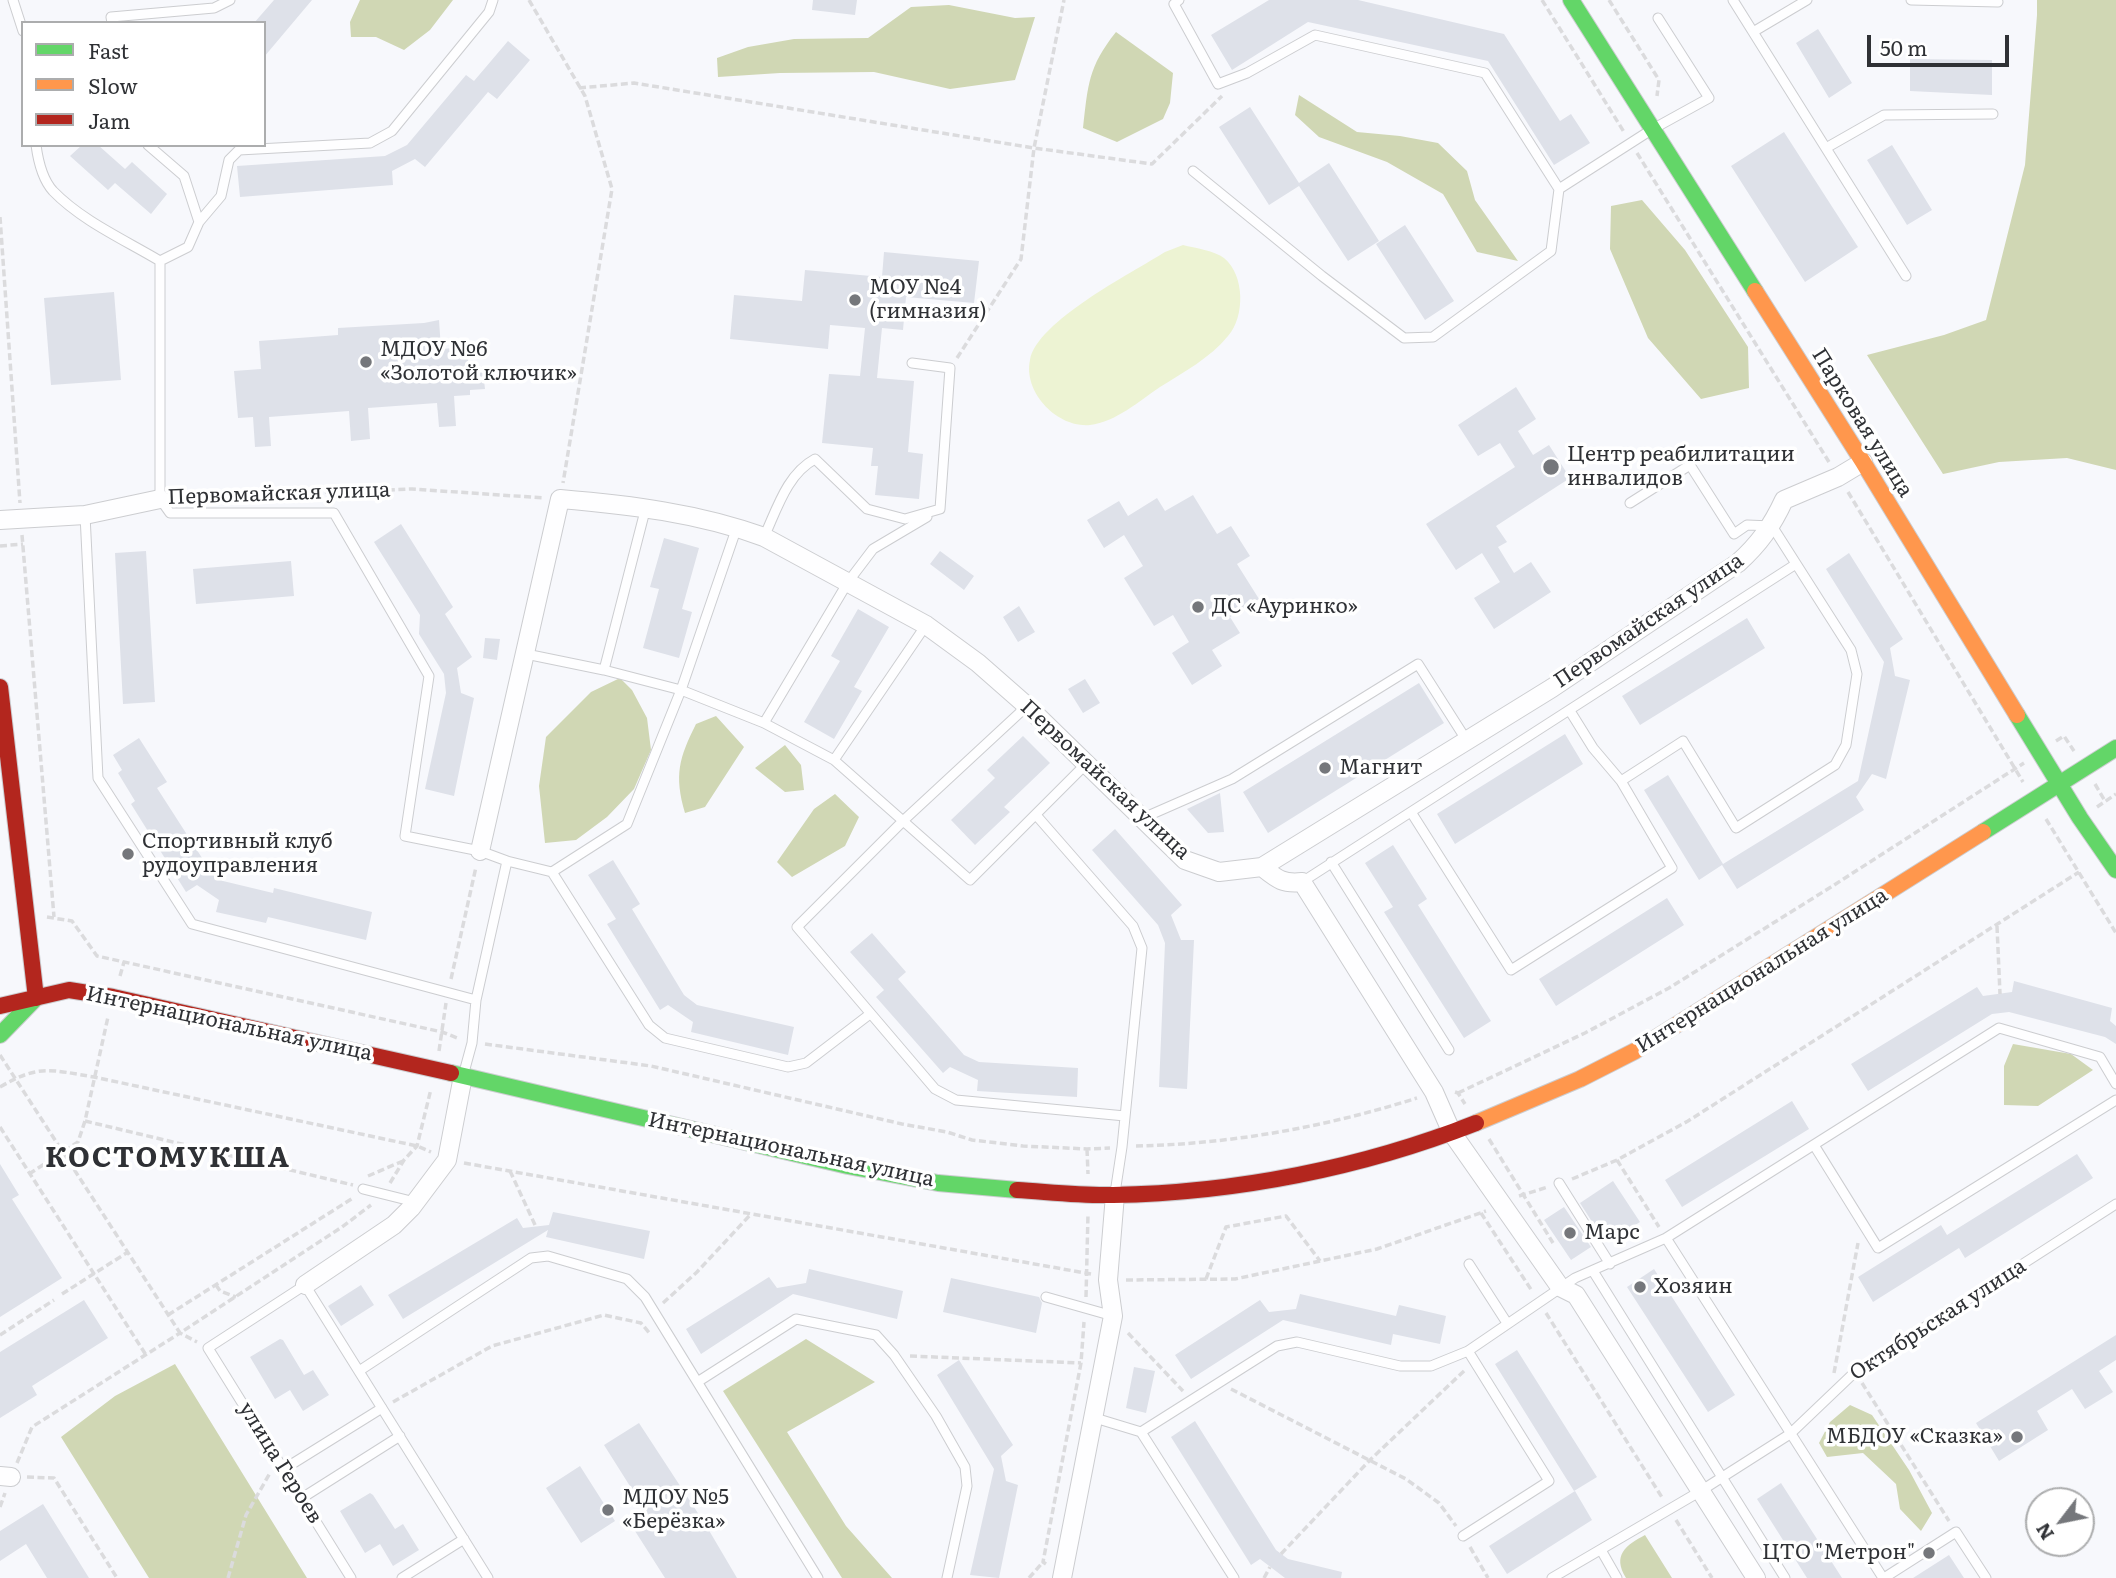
<!DOCTYPE html>
<html>
<head>
<meta charset="utf-8">
<style>
  body { margin:0 }
  #map { position:relative; width:2116px; height:1578px; overflow:hidden; background:#f7f8fc; font-family:Literata,serif }
  canvas { display:block }
  .legend { position:absolute; left:21px; top:21px; width:245px; height:126px; box-sizing:border-box; background:#fff; border:2px solid #acadae; margin:0; padding:9px 12px; list-style:none; font-size:21px; color:#2f3135 }
  .legend li { display:flex; align-items:center; gap:14px; height:35px }
  .legend b { width:35px; border:2px solid #acadae }
  .north { position:absolute; left:2025px; top:1487px; width:70px; height:70px; box-sizing:border-box; background:#fff; border:2px solid #acadae; border-radius:50%; rotate:238deg; font-size:19px; font-weight:700; line-height:28px; text-align:center; color:#2f3135 }
  .north::after { content:''; display:block; margin:auto; width:24px; height:32px; background:#75777b; clip-path:polygon(50% 0,100% 100%,50% 72%,0 100%) }
  .scale { position:absolute; left:1867px; top:35px; width:142px; height:32px; box-sizing:border-box; border:4px solid #2f3135; border-top:0; padding-left:9px; font-size:21px; line-height:24px; white-space:nowrap; color:#2f3135; -webkit-text-stroke:5px #fff; paint-order:stroke }
</style>
</head>
<body>
<div id="map">
<canvas width="2116" height="1578"></canvas>
<ul class="legend">
<li><b style="height:9px;background:#63d668"></b>Fast</li>
<li><b style="height:9px;background:#ff974d"></b>Slow</li>
<li><b style="height:9px;background:#b3261e"></b>Jam</li>
</ul>
<div class="north">N</div>
<div class="scale">50 m</div>
</div>
<script>
const g = document.querySelector('canvas').getContext('2d');
g.lineJoin = 'round';
function fill(path, color) { g.fillStyle = color; g.fill(path, 'evenodd'); }
function stroke(path, color, width, dash) { g.strokeStyle = color; g.lineWidth = width; g.lineCap = dash ? 'butt' : 'round'; g.setLineDash(dash || []); g.stroke(path); }
function label(font, color, halo, rows, align = 'center') {
  g.font = font + ' Literata,serif'; g.lineWidth = 7; g.setLineDash([]); g.textBaseline = 'middle'; g.strokeStyle = halo; g.fillStyle = color; for (const [text, x, y, turn = 0] of rows) {
    g.save(); g.translate(x, y); g.rotate((+turn || 0) * Math.PI / 180); g.textAlign = isNaN(turn) ? turn : align; if (halo) g.strokeText(text, 0, 0); g.fillText(text, 0, 0); g.restore();
  }
}
fill(new Path2D(`
  M1183,245C1195,248 1215,251 1224,258C1245,275 1245,317 1228,336C1210,358 1184,372 1160,387C1139,401 1116,422 1090,425C1057,428 1023,392 1030,360C1037,321 1132,273 1165,252Z`), '#edf3d3');
fill(new Path2D(`
  M360,0H453L430,30L404,50L376,37H351L350,22Z
  M2037,0H2116V470L2067,458L1999,462L1943,474L1867,355L1944,335L1986,320L2025,165L2037,15Z
  M949,5L1015,18L1035,17L1015,80L950,89L874,72L780,73L718,77L717,58L748,47L794,39L868,38L911,7Z
  M1116,32L1173,73L1170,103L1163,119L1117,142L1083,128C1088,85 1088,67 1116,32Z
  M1299,95L1357,132L1400,136L1438,143L1467,171L1475,200L1518,261L1477,252L1443,194L1387,162L1319,137L1295,115Z
  M1642,200L1685,250L1748,347L1749,388L1701,399L1648,338L1610,249L1611,206Z
  M620,678L632,690L647,718L651,750L634,789L607,817L576,840L545,843L539,786L546,737L591,692Z
  M716,716L744,747L705,807L685,813C674,775 679,758 696,724Z
  M785,745L801,765L804,790L785,792L755,768Z
  M835,794L859,817L845,846L792,877L777,862L814,809Z
  M2013,1044L2071,1054L2093,1070L2038,1106L2004,1105V1066Z
  M806,1339L875,1382L787,1432L846,1526L892,1578H842L723,1391Z
  M175,1364L307,1578H149L61,1437L115,1396Z
  M1850,1405L1872,1415L1909,1470L1932,1513L1921,1531L1900,1509L1896,1484L1863,1453L1827,1457L1819,1443L1830,1422Z
  M1645,1535L1672,1578H1626C1612,1555 1626,1545 1645,1535Z`), '#d0d7b4');
fill(new Path2D(`
  M274,0H312L264,57V23H254Z
  M813,0H857L855,15L812,10Z
  M1269,0H1358L1504,34L1560,121L1571,114L1590,143L1554,165L1488,61L1308,22L1232,70L1211,35Z
  M1818,29L1852,83L1829,98L1796,43Z
  M508,41L530,60L497,99L488,92L425,167L415,159L392,171L393,185L240,197L237,166L385,156L407,145L466,75L474,81Z
  M1910,59L1992,60V95L1910,91Z
  M1250,107L1299,183L1329,163L1379,241L1348,261L1299,186L1269,205L1219,127Z
  M1784,132L1858,247L1805,282L1731,166Z
  M82,145H98L125,169L132,162L167,194L151,214L115,183L108,190L70,156Z
  M1892,145L1932,210L1907,225L1867,160Z
  M1405,225L1454,301L1425,320L1376,244Z
  M884,252L979,261L974,303L906,297L903,330L882,328L877,378L914,381L908,452L923,454L919,499L875,495L878,466H871L873,448L822,443L829,374L860,376L865,328L830,325L828,349L730,339L734,295L802,301L805,270L882,277Z
  M114,292L121,380L51,385L44,298Z
  M439,320L441,349L467,347L469,373L483,372L485,389L470,390V395L454,396L456,426L439,427L437,403L368,408L370,439L351,441L349,411L269,417L271,446L255,447L253,417L238,418L234,371L261,369L259,341L338,335V328L424,323Z
  M1516,387L1536,419L1518,431L1533,455L1549,445L1570,478L1496,526L1507,542L1498,547L1514,573L1531,562L1551,592L1494,629L1474,598L1500,582L1482,553L1456,570L1426,524L1515,467L1500,443L1478,456L1458,425Z
  M1193,495L1217,534L1231,526L1250,556L1237,564L1259,599L1230,617L1240,633L1212,650L1222,666L1192,685L1172,653L1189,642L1173,615L1154,626L1124,578L1143,566L1124,535L1104,548L1087,520L1119,501L1128,516L1157,498L1165,511Z
  M401,524L453,607L445,614L472,657L457,668L461,693L474,698L454,796L425,789L446,693L444,674L419,634L420,615L374,542Z
  M664,538L699,548L682,609L692,612L679,658L643,648L659,589L650,587Z
  M146,551L155,702L123,704L115,553Z
  M940,551L974,576L964,590L930,564Z
  M1849,553L1903,639L1890,648L1895,676L1910,680L1886,779L1872,774L1856,797L1864,810L1737,889L1722,865L1699,880L1644,790L1668,775L1723,864L1858,781L1884,662L1826,569Z
  M291,561L294,596L196,604L193,569Z
  M1019,606L1035,632L1018,642L1003,617Z
  M858,609L889,627L854,687L862,691L834,739L804,722L840,661L831,656Z
  M1747,618L1765,648L1640,725L1622,696Z
  M485,638L500,639L497,660L483,658Z
  M1085,679L1100,703L1083,713L1068,689Z
  M1419,683L1444,723L1268,833L1243,792Z
  M1565,734L1583,764L1455,844L1437,814Z
  M1023,736L1050,763L1004,807L1010,812L975,845L951,820L995,778L987,770Z
  M139,738L167,782L157,788L213,875L223,881L273,893L274,888L372,912L366,940L268,917L266,923L216,912L219,900L197,885L186,892L131,804L135,801L118,773L122,770L113,755Z
  M1220,793L1224,832L1208,833L1187,809Z
  M1115,829L1182,905L1171,915L1181,940H1194L1187,1089L1159,1087L1165,943L1158,925L1092,850Z
  M1393,845L1427,899L1418,905L1491,1021L1464,1038L1384,912L1393,907L1365,863Z
  M613,860L640,904L632,909L684,995L697,1005L794,1027L788,1055L691,1032L693,1022L668,1005L660,1010L607,924L616,919L588,875Z
  M1667,898L1684,925L1556,1006L1539,979Z
  M872,933L906,972L898,979L964,1055L979,1062L1078,1068L1077,1097L977,1091L978,1080L950,1067L943,1073L876,997L884,990L850,952Z
  M2014,981L2112,1008L2110,1021L2116,1026V1044L2105,1037L2009,1012L1992,1014L1868,1091L1851,1064L1977,987L1983,996L2012,992Z
  M1792,1101L1809,1129L1682,1207L1665,1180Z
  M2077,1154L2093,1178L1965,1258L1959,1248L1873,1302L1858,1277L1941,1225L1947,1235Z
  M0,1164L19,1195L12,1199L62,1278L0,1317Z
  M1613,1181L1640,1222L1616,1237L1613,1232L1603,1239L1580,1203Z
  M1564,1207L1591,1247L1571,1260L1544,1220Z
  M553,1212L650,1231L644,1259L546,1237L548,1230L403,1319L388,1295L517,1218L523,1228L549,1225Z
  M809,1269L903,1291L897,1319L793,1294L701,1354L686,1329L769,1277L777,1288L806,1283Z
  M1654,1269L1735,1395L1708,1412L1627,1287Z
  M951,1278L1039,1297L1042,1303L1036,1333L943,1312Z
  M361,1285L374,1305L341,1326L328,1306Z
  M1300,1294L1396,1316L1399,1305L1446,1316L1440,1344L1393,1334L1391,1345L1283,1320L1191,1379L1175,1355L1260,1300L1269,1312L1296,1309Z
  M84,1300L108,1338L32,1386L37,1395L0,1418V1352Z
  M2116,1335V1360L2099,1371L2113,1392L2085,1409L2072,1389L2037,1411L2048,1430L1999,1461L1976,1423Z
  M280,1339L283,1340L304,1375L313,1370L329,1395L303,1411L290,1390L275,1399L250,1357Z
  M1517,1350L1597,1477L1574,1491L1495,1364Z
  M959,1360L1013,1445L1001,1456L1006,1481L1018,1485L999,1578L970,1575L994,1469L937,1375Z
  M1134,1367L1155,1371L1146,1413L1126,1408Z
  M1195,1421L1276,1550L1288,1559L1342,1572L1341,1578H1285L1260,1559L1251,1565L1171,1437Z
  M639,1423L707,1527L737,1578H665L635,1531L652,1521L604,1445Z
  M580,1466L615,1521L581,1543L546,1488Z
  M1781,1483L1842,1578H1807L1757,1499Z
  M1575,1491L1592,1520L1507,1574L1489,1546Z
  M370,1493L373,1495L395,1529L403,1524L419,1550L393,1566L380,1544L365,1553L340,1511Z
  M43,1504L89,1578H47L26,1544L0,1561V1531Z
  M1949,1555L1964,1578H1913Z`), '#dee1e9');
const lane = new Path2D(`
  M13,0L23,31
  M1179,0L1174,4L1218,84L1247,73L1315,35L1485,73L1559,189L1651,130L1709,98L1658,18
  M1733,0L1906,276
  M1911,0L1998,2
  M112,23L111,17L214,8L230,0
  M1753,32L1807,0
  M36,145C38,160 43,180 53,191C82,221 125,240 160,261V499L170,513H334L429,676L405,836L480,851L507,861L476,1000L472,1043L463,1076
  M148,145L184,176L199,222L221,196L229,160L239,150L370,143L392,131L489,12L493,0
  M1826,148L1884,115L1993,114
  M1193,171L1322,276L1404,338L1433,337L1551,251L1559,189
  M160,261L188,247L199,222
  M85,515L98,778L192,924L476,1000
  M764,537C777,509 787,474 815,459L867,509L905,519L940,509L950,368L912,363
  M526,654L604,670L681,690L764,723L834,760L970,880L1087,763
  M604,670L646,507
  M1027,706L904,820L797,927L935,1089L956,1100L1125,1116
  M764,723L848,582L873,549L927,517
  M834,760L926,625
  M1621,781L1683,741L1736,828L1835,765L1846,745L1857,674L1851,650L1772,526L1747,525L1734,534L1690,465L1630,503
  M1411,812L1511,970L1672,868L1621,781L1593,748L1570,711
  M1036,815L1133,926L1142,948L1122,1147L1115,1193
  M1143,818L1232,779L1418,664L1467,741
  M507,861L552,872L649,1025L665,1038L788,1067L806,1063L870,1014
  M1331,862L1449,1050
  M552,872L627,824L681,690L737,527
  M1302,882L1796,564
  M1814,1145L1878,1248L2116,1100
  M1559,1183L1610,1264
  M363,1189L415,1202
  M1666,1238L1883,1578
  M1469,1264L1507,1323
  M1593,1271L1785,1578
  M1046,1297L1113,1316
  M359,1371L531,1258L548,1256L627,1279L645,1297L818,1578
  M699,1381L796,1319L876,1335L894,1355L936,1416L965,1467L967,1486L947,1578
  M1095,1418L1141,1432L1234,1578
  M1141,1432L1277,1346L1297,1342L1400,1366H1431L1468,1351L1575,1278L1666,1238L1999,1028L2100,1057L2116,1084
  M284,1469L382,1408
  M302,1498L400,1436
  M1463,1536L1549,1481L1468,1351
  M1601,1550L1617,1578
  M351,1578L208,1348L305,1285L488,1578
  M402,1578L464,1539
  M1552,1578L1699,1492L1790,1434L1855,1372L2116,1204
  M1884,1578L1956,1532L1986,1578`);
const street = new Path2D(`
  M0,520L85,515L160,499
  M480,851L560,499C630,505 698,513 764,537L926,625L978,663L1027,706L1185,860L1219,872L1262,867L1552,688L1738,563C1759,544 1772,526 1784,500L1838,477L1863,462
  M1262,867C1277,879 1282,884 1302,882L1434,1092L1452,1133L1560,1287L1576,1295L1756,1578
  M305,1285L394,1225L411,1208L447,1160L463,1076
  M0,1476L11,1477
  M1062,1578L1113,1316L1108,1280L1115,1195`);
const fast = new Path2D(`
  M1571,0L1755,291
  M2017,715L2080,818L2116,870
  M1983,832L2116,748
  M0,1035L36,998
  M451,1073L848,1166L938,1183L1017,1190`);
const slow = new Path2D(`
  M1755,291L1863,462L2017,715
  M1476,1123L1580,1079L1635,1051L1983,832`);
const jam = new Path2D(`
  M0,687L36,998
  M0,1006L69,990L113,997L451,1073
  M1017,1190C1049,1192 1081,1196 1113,1195C1235,1193 1362,1168 1476,1123`);
stroke(lane, '#cccdd0', 11);
stroke(street, '#cccdd0', 20);
stroke(fast, '#cccdd0', 18);
stroke(slow, '#cccdd0', 18);
stroke(jam, '#cccdd0', 18);
stroke(new Path2D(`
  M529,0L585,96L612,189L563,483
  M1542,0L1624,132
  M1609,0L1659,80L1657,96
  M579,88L634,83L1034,148L1152,164L1222,96
  M1637,153L1829,462
  M0,217L20,503
  M957,358L1021,259L1034,148L1064,0
  M1848,492L2023,782
  M199,497L412,489L545,498
  M22,535L54,917
  M0,546L23,544
  M2056,741L2064,736L2074,751
  M2095,784L2105,801
  M2097,807L2116,794
  M2046,819L2116,933
  M47,917L72,921L97,956L442,1032L460,1039
  M1997,926L2000,994
  M120,976L124,962
  M451,979L476,867
  M485,1044L651,1066L902,1124L947,1132L972,1140L1023,1146L1087,1149L1110,1148
  M439,1051L446,1003
  M0,1055L180,1333L342,1227L371,1205
  M0,1087C39,1064 51,1070 94,1077L417,1146L431,1152
  M1455,1092L1458,1093L1465,1104
  M1458,1093L1585,1033L1669,988L1831,887L2024,763
  M85,1121L353,1185
  M0,1127L146,1355
  M1489,1139L1553,1243
  M1136,1146C1231,1144 1326,1127 1417,1098
  M1087,1149L1088,1174
  M1617,1160L1659,1227
  M464,1163L1091,1274
  M510,1171L536,1227
  M29,1174L78,1142L85,1121L108,1017
  M368,1176L403,1161
  M1572,1179L1617,1160L1688,1121L2079,872
  M390,1183L404,1160L417,1146L431,1089
  M1519,1196L1548,1187
  M1481,1213L1532,1291
  M1206,1279L1226,1227L1286,1216L1320,1261
  M1126,1280L1235,1279L1377,1249L1486,1211
  M216,1285L220,1291L236,1297
  M62,1294L128,1252
  M1086,1297L1088,1214
  M663,1303L697,1272L751,1214
  M1546,1313L1663,1499
  M168,1315L353,1198
  M1128,1333L1183,1391
  M0,1335L54,1300
  M910,1356L1081,1363
  M1834,1373L1858,1243
  M1862,1383L1949,1521
  M1231,1389L1406,1479L1439,1503L1456,1526
  M393,1402L492,1346L604,1315L641,1323L651,1335
  M17,1463L32,1427L180,1333L197,1342
  M27,1477L54,1478L117,1578
  M0,1507L5,1493
  M1676,1520L1712,1578
  M1470,1547L1488,1578
  M1281,1554L1370,1460L1465,1370
  M1046,1564L1043,1562L1081,1363L1084,1322
  M228,1578L246,1515L270,1473
  M1029,1578L1043,1562
  M1264,1578L1270,1567`), '#dbdbdd', 3.5, [7, 3.5]);
stroke(lane, '#fefeff', 9);
stroke(street, '#fefeff', 18);
stroke(fast, '#63d668', 16);
stroke(slow, '#ff974d', 16);
stroke(jam, '#b3261e', 16);
for (const [x, y, r, color] of [
  [855,300,7,"#75777b"],
  [366,362,7,"#75777b"],
  [1551,467,9,"#75777b"],
  [1198,607,7,"#75777b"],
  [1325,768,7,"#75777b"],
  [128,854,7,"#75777b"],
  [1570,1233,7,"#75777b"],
  [1640,1287,7,"#75777b"],
  [2017,1437,7,"#75777b"],
  [608,1510,7,"#75777b"],
  [1929,1553,7,"#75777b"]
]) { const dot = new Path2D(); dot.arc(x, y, r, 0, 2 * Math.PI); g.fillStyle = color; g.fill(dot); stroke(dot, '#fff', 2.5); }
label('21px', '#2f3135', '#fff', [
  ["МОУ №4",869,288],
  ["(гимназия)",869,312],
  ["МДОУ №6",380,350],
  ["«Золотой ключик»",380,374],
  ["Центр реабилитации",1567,455],
  ["инвалидов",1567,479],
  ["ДС «Ауринко»",1212,607],
  ["Магнит",1339,768],
  ["Спортивный клуб",142,842],
  ["рудоуправления",142,866],
  ["Марс",1584,1233],
  ["Хозяин",1654,1287],
  ["МБДОУ «Сказка»",2003,1437,"right"],
  ["МДОУ №5",622,1498],
  ["«Берёзка»",622,1522],
  ["ЦТО \"Метрон\"",1915,1553,"right"]
], 'left');
label('21px', '#2f3135', '#fff', [
  ["Парковая улица",1862,423,58],
  ["Первомайская улица",279,494,-2],
  ["Первомайская улица",1649,621,-34],
  ["Первомайская улица",1105,780,43],
  ["Интернациональная улица",1762,971,-32],
  ["Интернациональная улица",229,1024,12],
  ["Интернациональная улица",791,1150,12],
  ["Октябрьская улица",1938,1320,-33],
  ["улица Героев",280,1463,58]
]);
g.letterSpacing = '2px';
label('bold 28px', '#2f3135', '#fff', [
  ["КОСТОМУКША",168,1159]
]);
g.letterSpacing = '0px';
</script>
</body>
</html>
